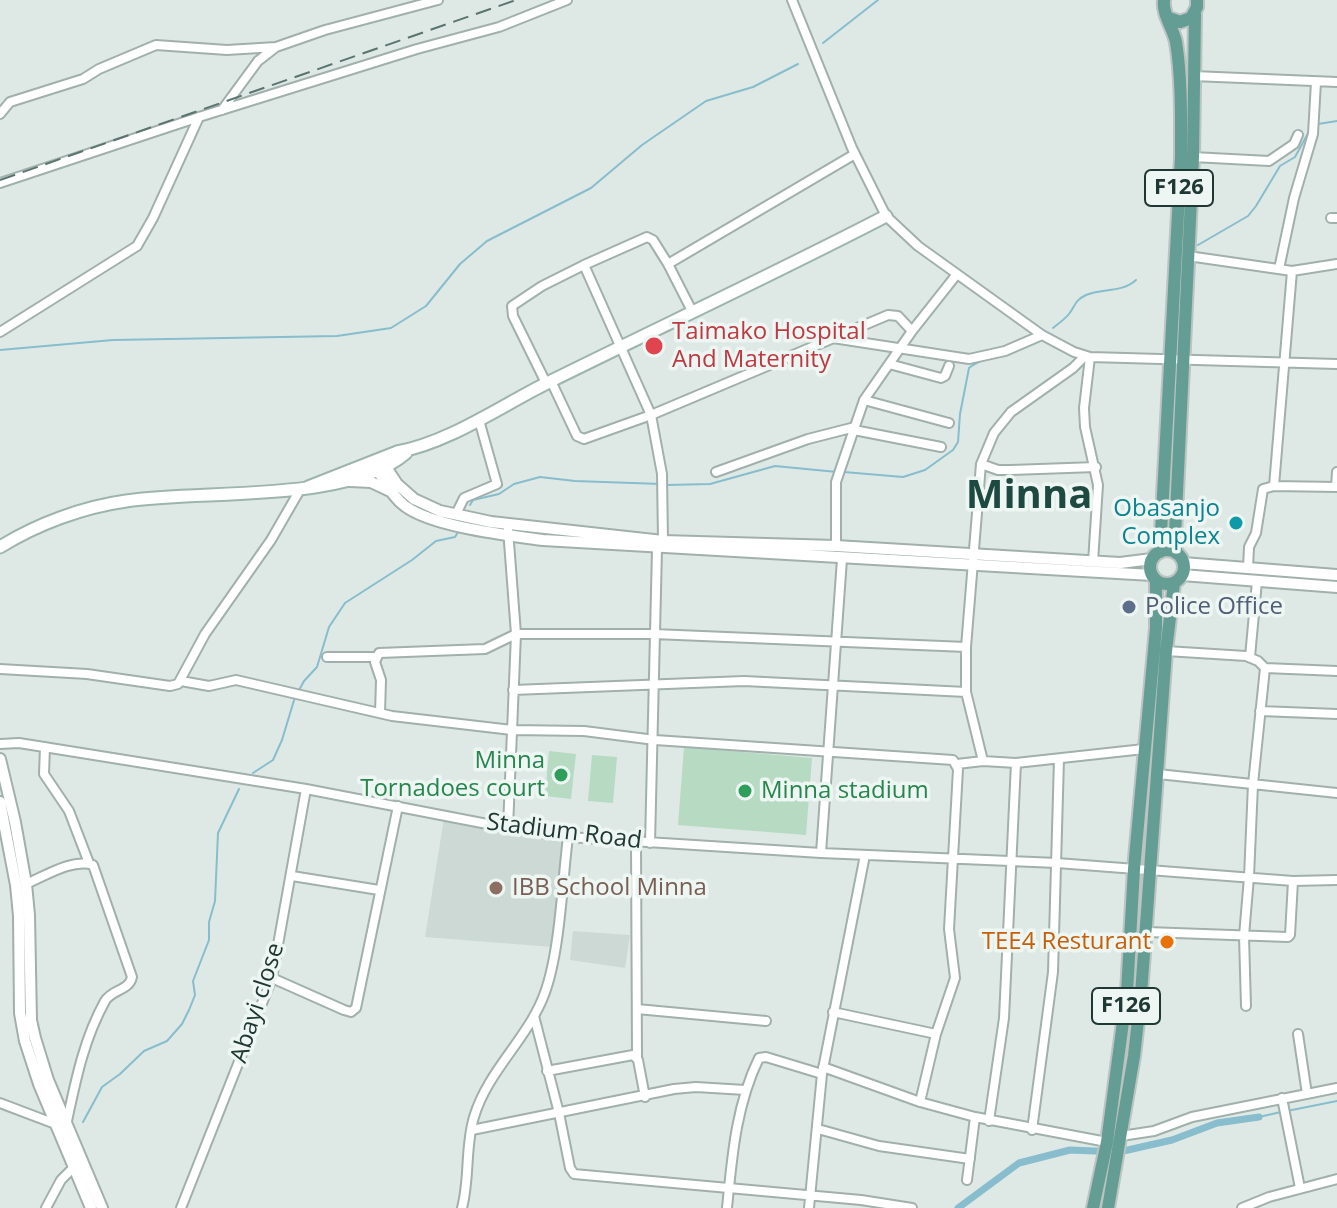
<!DOCTYPE html>
<html>
<head>
<meta charset="utf-8">
<style>
  body { margin:0 }
  canvas { display:block; background:#dee9e5 }
</style>
</head>
<body>
<canvas width="1337" height="1208"></canvas>
<script>
const g = document.querySelector('canvas').getContext('2d');
g.lineJoin = 'round';
function fill(path, color) { g.fillStyle = color; g.fill(path, 'evenodd'); }
function stroke(path, color, width, dash) { g.strokeStyle = color; g.lineWidth = width; g.lineCap = dash ? 'butt' : 'round'; g.setLineDash(dash || []); g.stroke(path); }
function label(font, color, halo, rows, align = 'center') {
  g.font = font + ' "Open Sans",sans-serif'; g.lineWidth = 7; g.setLineDash([]); g.textBaseline = 'middle'; g.strokeStyle = halo; g.fillStyle = color; for (const [text, x, y, turn = 0] of rows) {
    g.save(); g.translate(x, y); g.rotate((+turn || 0) * Math.PI / 180); g.textAlign = isNaN(turn) ? turn : align; if (halo) g.strokeText(text, 0, 0); g.fillText(text, 0, 0); g.restore();
  }
}
fill(new Path2D(`
  M444,818L565,839L552,947L425,937Z
  M573,931L630,935L625,968L570,960Z`), '#ccd9d4');
fill(new Path2D(`
  M684,747L812,758L806,835L678,825Z
  M549,751L576,754L571,799L545,796Z
  M592,755L617,757L613,803L588,801Z`), '#b7dac3');
stroke(new Path2D(`
  M823,43L878,0
  M1318,124L1337,121
  M1198,245L1248,216L1256,206L1280,166L1295,157L1312,126
  M1053,328C1058,324 1065,319 1069,314C1076,305 1074,301 1086,295C1102,288 1122,293 1136,280
  M0,350L113,340L337,336L391,328L426,306L460,264L487,241L591,188L642,145L706,101L753,87L798,64
  M844,472L903,477L925,470L953,450L958,442L960,414L969,368C981,357 1012,354 1028,345
  M667,485L710,484L775,466L837,472
  M470,505L473,500L499,494L514,484L540,477L575,481L661,484
  M298,692L304,681L317,667L329,627L345,603L412,560L436,541L455,537L458,532
  M253,773L273,760L282,740L295,697
  M1287,1111L1337,1101
  M1259,1117L1281,1112
  M83,1122L102,1087L120,1074L144,1051L167,1041L182,1024L189,1010L195,995L193,981L209,940V922L215,901L218,833L239,789`), '#87bdcd', 2);
stroke(new Path2D(`
  M958,1208L1019,1163L1070,1150L1119,1152L1172,1140L1217,1123L1259,1117`), '#87bdcd', 7);
const minor = new Path2D(`
  M792,0L852,148L886,216L918,246L1042,335L1074,352L1090,357L1337,364
  M1193,76L1337,82
  M222,110L258,61L276,47L325,30L438,0
  M0,114L10,102L83,79L99,69L156,45L227,50L276,47
  M1193,157L1269,161L1294,144L1298,135
  M0,183L199,117L417,49L499,27L567,0
  M1331,218H1337
  M1188,256L1292,271L1337,264
  M1279,269L1294,198L1313,134L1316,82
  M692,311L668,264L855,154
  M0,332L137,246L153,218L199,117
  M833,338L969,359L1005,351L1042,335
  M1085,356L1073,368L1011,412L994,433L981,464L966,647V692L983,761L1016,763L1144,749
  M1090,357L1084,408L1085,427L1098,485L1093,562
  M889,364L941,378L945,376L949,366
  M551,381L577,436L584,439L651,415L888,315L898,316L912,331
  M546,383L513,316L512,306L542,286L584,265
  M864,400L949,423
  M854,430L941,447
  M981,464L998,470H1011L1096,467
  M716,472L808,439L855,427
  M1274,486L1292,271
  M1336,487L1337,472
  M456,514L464,498L497,484L479,420
  M508,529L516,634L508,828
  M663,541L662,474L651,415L584,265L647,237L653,240L668,264
  M836,546V482L864,400L912,331L957,274
  M1248,568L1249,547L1256,533L1263,489L1274,486L1337,487
  M1166,651L1246,656L1258,661L1265,668L1337,671
  M327,657H376
  M1250,657L1257,581
  M0,669L87,674L170,686L178,684L205,634L271,540L301,488
  M181,681L209,686L236,680L392,716L512,730L584,731L655,740L953,760L958,769L949,929L955,978L936,1034L920,1102
  M513,690L744,681L966,692
  M1260,711L1337,714
  M380,713L381,680L375,662L379,653L485,649L516,634H654L966,647
  M0,744L19,743L306,789L508,828L568,837L821,853L1057,863L1293,881L1337,880
  M45,747L44,774L69,811L89,863
  M957,764L983,761
  M1158,774L1337,793
  M636,842L637,1057
  M650,843L657,549
  M821,853L842,559
  M292,876L379,890
  M26,884C45,876 73,858 93,865L132,977C129,991 112,989 105,1001C84,1039 76,1079 67,1121
  M1147,932L1288,937L1290,935L1293,881
  M272,978L344,1010L351,1012L356,1008L398,806
  M1246,1006L1244,936L1249,877L1253,784L1265,668
  M637,1009L766,1021
  M833,1012L936,1034
  M534,1016L559,1113L570,1168L574,1174L861,1200L912,1208
  M1298,1034L1307,1094
  M823,1067L920,1102L975,1117L1107,1142
  M547,1071L633,1055L638,1060L645,1097
  M1282,1098L1300,1188
  M0,1103L58,1125
  M989,1121L1004,1018L1016,763
  M818,1129L879,1146L970,1159
  M472,1130L674,1089L696,1087L745,1090
  M1032,1130L1053,972L1059,759
  M1121,1136L1154,1131L1192,1117L1337,1088
  M967,1180L975,1117
  M46,1208L61,1180L74,1167
  M181,1208L272,978L306,789
  M462,1208C470,1178 465,1146 474,1117C487,1073 524,1042 542,1000C560,959 562,883 568,837
  M727,1208C732,1157 736,1105 759,1058L766,1057L822,1074
  M809,1208L822,1074L865,855
  M1242,1208L1269,1197L1337,1179`);
const tertiary = new Path2D(`
  M382,461L397,484L414,499L440,511L491,522L663,541L836,546L1120,563L1152,559
  M374,466C385,479 391,496 405,506C433,527 507,535 543,540L1152,575
  M350,481L371,482L390,491
  M1183,563L1337,575
  M1182,575L1337,587
  M0,759L15,822L26,884L29,915L31,1020L35,1038L48,1080L102,1208
  M0,802L16,885L19,916L20,1013L25,1041L39,1084L91,1208`);
const secondary = new Path2D(`
  M308,487L397,452C448,443 501,406 547,383C660,327 774,274 886,216
  M0,547C37,524 83,507 126,501C204,489 346,504 406,453`);
const primary = new Path2D(`
  M1169,18L1180,22L1191,18L1197,7V0
  M1150 567a17 17 0 1 1 34 0a17 17 0 1 1-34 0Z
  M1160,552L1181,157C1181,119 1182,80 1176,42C1173,28 1162,14 1164,0
  M1176,553L1175,534L1193,157L1195,14
  M1093,1208L1107,1142L1127,992L1134,869L1156,628V580
  M1108,1208L1134,1056L1141,994L1166,651L1174,583`);
stroke(minor, '#a1b0ac', 12);
stroke(tertiary, '#a1b0ac', 14);
stroke(secondary, '#9eb4ae', 15);
stroke(primary, '#bcc3c2', 16);
stroke(minor, '#fff', 8);
stroke(tertiary, '#fff', 10);
stroke(secondary, '#fff', 11);
stroke(primary, '#649d93', 12);
stroke(new Path2D(`
  M0,180L516,0`), '#5a746f', 2, [16, 8]);
for (const [x, y, r, color] of [
  [654,346,10,"#e0444e"],
  [1236,523,8,"#0f9aa8"],
  [1129,607,8,"#5c6f8a"],
  [561,775,8,"#2e9e5b"],
  [745,791,8,"#2e9e5b"],
  [496,888,8,"#8d6e63"],
  [1167,942,8,"#e8710a"]
]) { const dot = new Path2D(); dot.arc(x, y, r, 0, 2 * Math.PI); g.fillStyle = color; g.fill(dot); stroke(dot, '#eef6f3', 3); }
for (const [x, y, w] of [
  [1179,188,68],
  [1126,1006,68]
]) { const box = new Path2D(); box.roundRect(x - w / 2, y - 18, w, 36, 6); g.fillStyle = '#eef6f3'; g.fill(box); stroke(box, '#203833', 2); }
label('bold 22px', '#203833', null, [
  ["F126",1179,188],
  ["F126",1126,1006]
]);
label('24px', '#be3a42', '#eef6f3', [
  ["Taimako Hospital",672,332],
  ["And Maternity",672,360]
], 'left');
label('24px', '#0d838f', '#eef6f3', [
  ["Obasanjo",1220,509],
  ["Complex",1220,537]
], 'right');
label('24px', '#4e5e75', '#eef6f3', [
  ["Police Office",1145,607]
], 'left');
label('24px', '#27864d', '#eef6f3', [
  ["Minna",545,761],
  ["Tornadoes court",545,789],
  ["Minna stadium",761,791,"left"]
], 'right');
label('24px', '#203833', '#eef6f3', [
  ["Stadium Road",564,832,7],
  ["Abayi close",258,1003,-72]
]);
label('24px', '#785e54', '#eef6f3', [
  ["IBB School Minna",512,888]
], 'left');
label('24px', '#c56008', '#eef6f3', [
  ["TEE4 Resturant",1151,942]
], 'right');
label('bold 40px', '#1d4941', '#eef6f3', [
  ["Minna",1029,497]
]);
</script>
</body>
</html>
